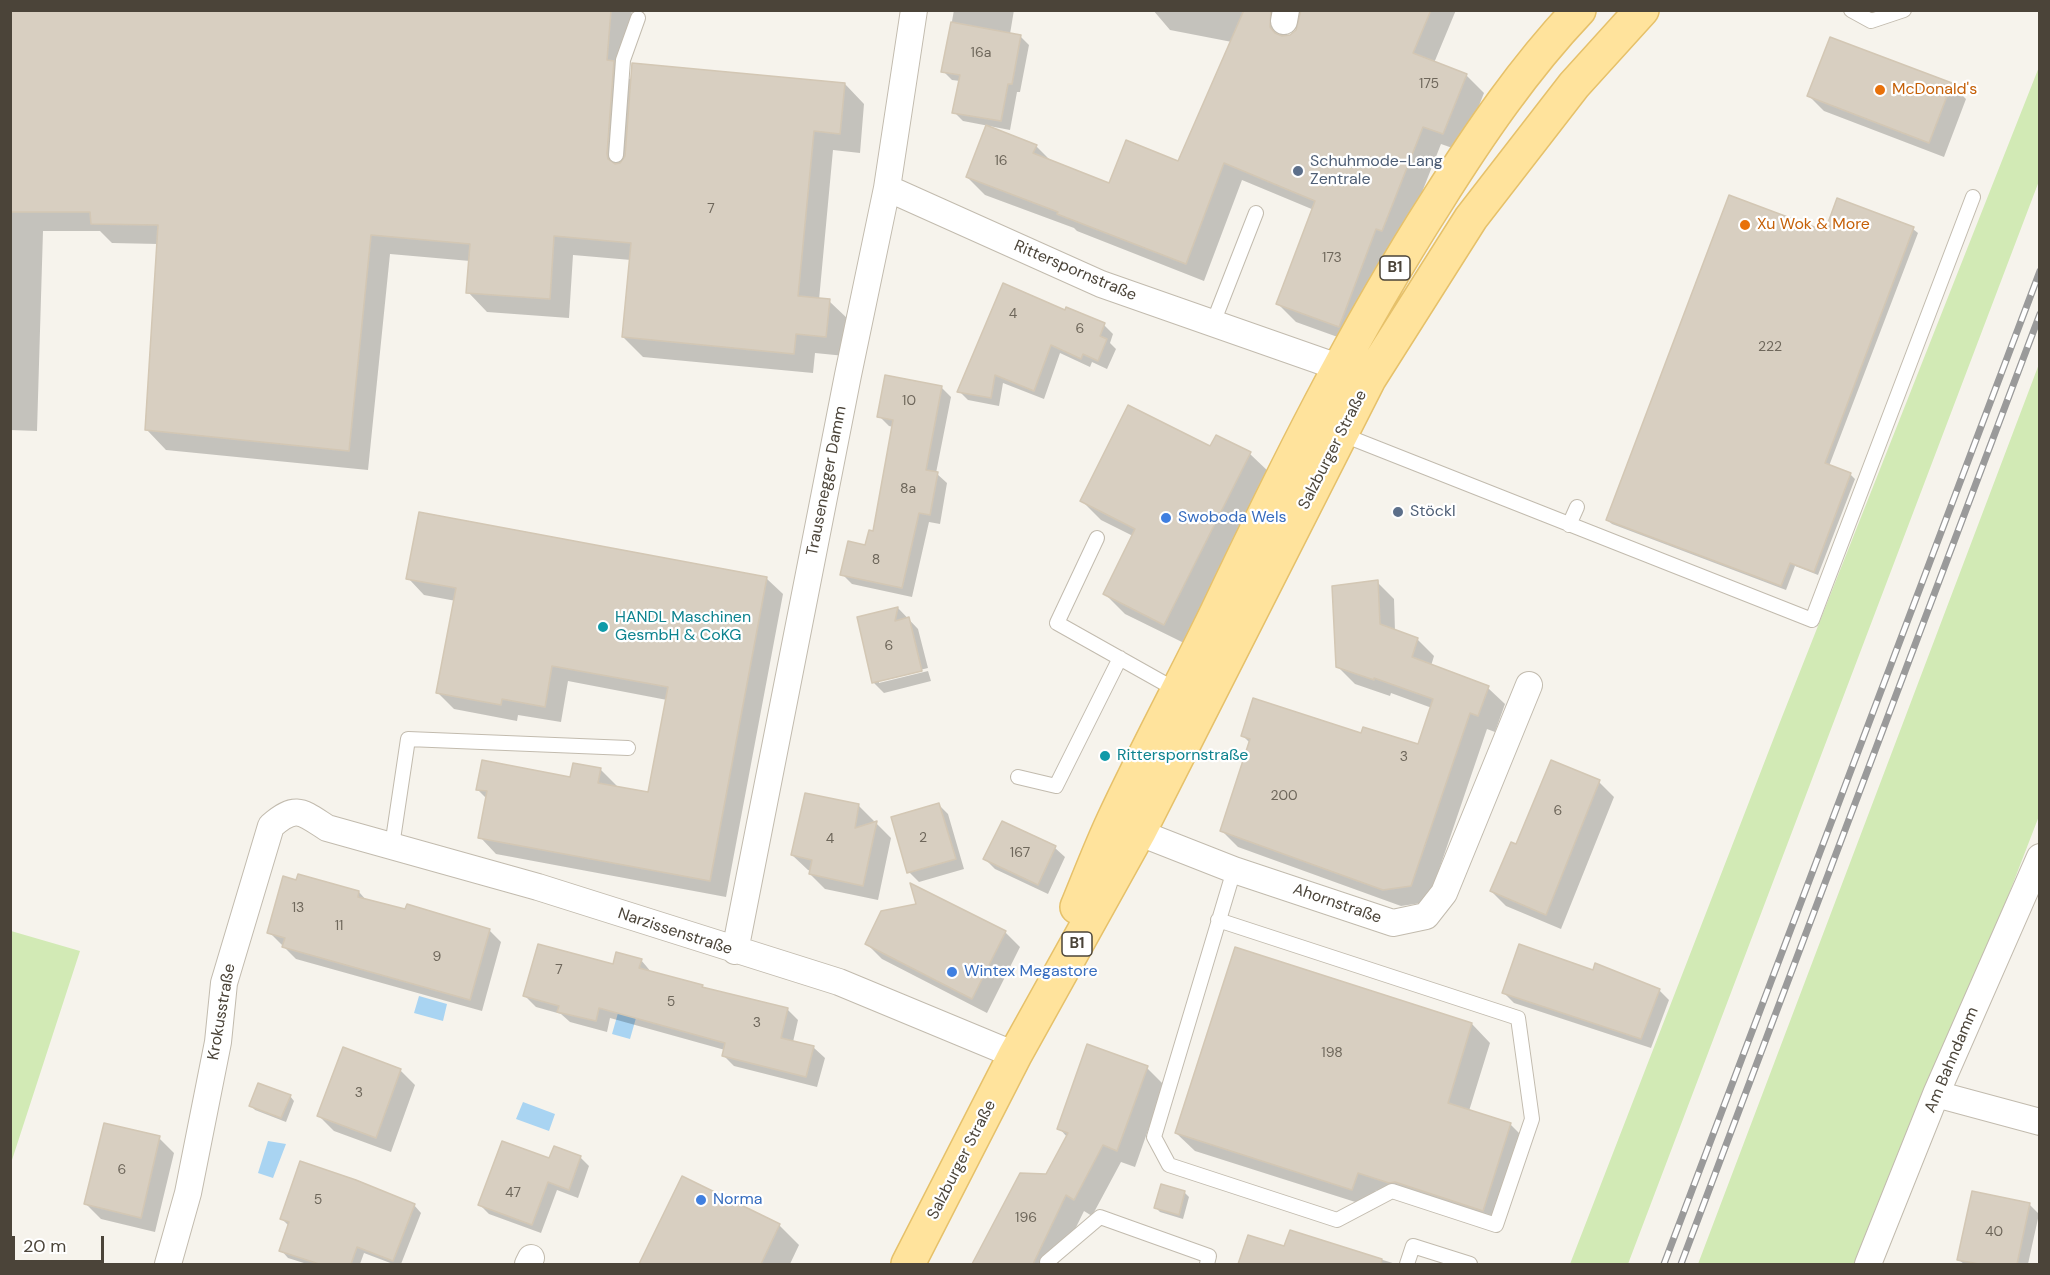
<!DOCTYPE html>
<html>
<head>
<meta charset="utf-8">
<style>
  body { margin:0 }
  #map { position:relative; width:2050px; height:1275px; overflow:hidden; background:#f6f3ec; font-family:"DM Sans",sans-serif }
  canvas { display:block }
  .frame { position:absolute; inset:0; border:12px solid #4b4439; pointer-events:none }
  .scale { position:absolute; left:12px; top:1236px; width:92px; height:27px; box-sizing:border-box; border:3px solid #4b4439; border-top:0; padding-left:8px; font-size:18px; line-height:21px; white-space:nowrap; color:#4b4439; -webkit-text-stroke:4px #fff; paint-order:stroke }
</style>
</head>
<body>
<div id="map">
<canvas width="2050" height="1275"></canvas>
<div class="frame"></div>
<div class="scale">20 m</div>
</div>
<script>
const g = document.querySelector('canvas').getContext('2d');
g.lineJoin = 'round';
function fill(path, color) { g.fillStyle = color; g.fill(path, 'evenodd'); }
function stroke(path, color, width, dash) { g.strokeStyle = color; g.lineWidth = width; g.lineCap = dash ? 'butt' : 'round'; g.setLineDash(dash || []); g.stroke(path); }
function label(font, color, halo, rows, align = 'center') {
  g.font = font + ' "DM Sans",sans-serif'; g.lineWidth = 4.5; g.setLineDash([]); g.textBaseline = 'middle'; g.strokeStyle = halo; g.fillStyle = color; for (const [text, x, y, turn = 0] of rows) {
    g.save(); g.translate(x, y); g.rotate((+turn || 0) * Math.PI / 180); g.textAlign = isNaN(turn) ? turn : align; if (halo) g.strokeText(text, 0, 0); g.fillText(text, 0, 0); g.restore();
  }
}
fill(new Path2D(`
  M2039,67V181L1628,1264H1570L1780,722Z
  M2039,364V816L1953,1039L1861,1264H1698Z
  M11,931L80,951L11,1163L10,931Z`), '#d2eab5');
fill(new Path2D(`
  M419,996L447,1004L443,1021L414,1013Z
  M622,999L640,1004L630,1039L612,1034Z
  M523,1102L555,1114L549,1131L516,1119Z
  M268,1141L286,1144L273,1178L258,1173Z`), '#a9d4f2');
fill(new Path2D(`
  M10,10H632L626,76L632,81L845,84L864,104L860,153L833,150L819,300L829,301L849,320L845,356L815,353L813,373L643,357L623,337L631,260L573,255L569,318L487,312L468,292L470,261L390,254L368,470L166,450L147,430L158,244L112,243L100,231H43L37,431L10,430Z
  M954,10H1014L1010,34L1020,36L1029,45L1020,92H1017L1010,130L963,121L954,112L960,81L952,80L943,71Z
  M1153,10H1456L1434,63L1466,75L1484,93L1461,151L1441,144L1400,248L1357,344L1296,322L1278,304L1314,210L1242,180L1204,281L1077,231L1074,228L985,195L967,177L1036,146L1052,162L1110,185L1179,163L1232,42L1170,30ZM1303,11L1297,31L1286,38L1292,19Z
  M1951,84L1966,99L1944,157L1824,111L1809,96Z
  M1838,200L1913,229L1918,233L1829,466L1850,474L1855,479L1818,575L1795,566L1786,590L1612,524L1607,520L1825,233Z
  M1066,312L1104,325L1113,334L1110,343L1116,349L1107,369L1092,362L1090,367L1060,353L1044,399L1003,383L999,406L968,400L959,391Z
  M941,387L951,397L936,473L947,483L940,524L929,522L912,597L852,584L842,574L866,547L875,532L893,427L889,426L879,416Z
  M1211,448L1250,454L1270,473L1184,643L1125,614L1105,594L1133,536L1101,520L1081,500Z
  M408,578H766L783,594L726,897L496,854L480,837L487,799L477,789L572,779L600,769L617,786L616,788L649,794L667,700L568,681L561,722L518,715L517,721L454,709L438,693L456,601L424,595Z
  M1377,582L1394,599L1395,631L1418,640L1434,656L1431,666L1488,688L1505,704L1495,732L1487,729L1428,902L1401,906L1238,847L1221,830L1251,744L1243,736L1362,735L1419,746L1432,708L1391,693L1390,696L1355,684L1338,667Z
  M898,608L918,629L928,668L879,680V683L928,671L931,681L884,693L874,683L858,618Z
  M1599,782L1614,797L1561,929L1506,906L1491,891Z
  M938,804L948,814L964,869L919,882L909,872Z
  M859,806L874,821L873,824L876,823L891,838L878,900L825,889L810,874L811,871L808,870L792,855Z
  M1055,848L1065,857L1048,894L995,869L985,859Z
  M912,885L1005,932L1020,947L987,1013L882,959L867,944L918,905Z
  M359,892L367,901L489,930L501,942L482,1011L296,959L269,932Z
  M641,960L652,973L702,986L705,989L787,1009L798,1020L793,1042L813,1047L825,1058L817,1087L734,1066L723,1055L725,1050L610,1018L607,1032L570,1022L561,1014L536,1007L525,996L614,966Z
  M1594,972L1659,990L1669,1000L1651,1048L1514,1003L1504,993Z
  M1472,1024L1490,1043L1469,1111L1510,1124L1529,1143L1501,1229L1376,1190L1371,1207L1195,1151L1176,1133Z
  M1147,1068L1164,1085L1135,1167L1121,1162L1092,1216L1084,1211L1058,1264H974L1021,1174L1046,1175L1067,1137L1059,1128Z
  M400,1070L415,1085L391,1152L334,1131L319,1116Z
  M290,1096L294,1101L286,1122L255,1110L251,1106Z
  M159,1138L174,1153L155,1232L101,1219L86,1204Z
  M580,1157L589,1166L578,1198L557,1190L541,1233L489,1214L480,1205L550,1160Z
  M683,1178L779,1225L799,1245L790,1264H641Z
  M1185,1193L1189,1197L1183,1219L1160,1212L1156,1208Z
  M2029,1204L2039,1214L2028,1264H1964L1959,1260Z
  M414,1205L421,1213L401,1264H393L364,1253L360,1264H307L288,1258L281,1250L289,1226L282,1219Z
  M1291,1232L1396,1264H1240L1249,1237L1285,1248Z`), '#0003');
const building = new Path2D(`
  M10,10H611L607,60L614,61L607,154L608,159L615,164L620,163L625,156L632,63L845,83L840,134L814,131L798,296L830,299L826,337L796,334L794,354L622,337L631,243L554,236L550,299L466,293L470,244L371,235L349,451L145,430L158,225L91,224L90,212H10Z
  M1244,10H1271L1270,27L1275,33L1282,36L1290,35L1296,30L1301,10H1431L1413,53L1467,74L1443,134L1423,127L1382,231L1376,229L1339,327L1276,304L1315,201L1224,163L1186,264L1057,214L1058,212L966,177L986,125L1037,145L1033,153L1109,183L1126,140L1178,161Z
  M951,22L1021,35L1012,84H1008L1001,121L952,113L960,75L941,72Z
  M1830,37L1952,83L1929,143L1807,96Z
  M1729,195L1825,231L1837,198L1914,227L1825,463L1851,473L1814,572L1790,563L1781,586L1606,520Z
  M1003,283L1065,310L1066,307L1105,323L1100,336L1107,339L1098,361L1083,354L1081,359L1051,345L1034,391L995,375L991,398L957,392Z
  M885,375L942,386L926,470L938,472L930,515L919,513L902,588L840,575L848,541L865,545L869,530L873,531L893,420L877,417Z
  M1128,405L1210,446L1216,435L1251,452L1164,625L1103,594L1135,529L1080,501Z
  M419,512L767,577L710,881L478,838L487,791L476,790L482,760L570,777L573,763L601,768L598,783L648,792L668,687L552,666L545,707L502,699L501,705L436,693L456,588L406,579Z
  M1378,580L1380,624L1418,638L1412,657L1489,686L1478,716L1470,713L1411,886L1383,890L1220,831L1250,739L1241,736L1253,698L1361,733L1363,727L1418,744L1433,699L1374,678V680L1336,667L1332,586Z
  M898,607L895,621L909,617L922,671L872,683L857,617Z
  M1551,760L1600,780L1546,915L1490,891L1511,842L1516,844Z
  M805,793L859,804L855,828L877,821L863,886L809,874L812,860L791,855Z
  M939,803L956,859L907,873L891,817Z
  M1002,821L1056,846L1038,885L983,859Z
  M298,874L359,891L358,897L405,909L407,904L490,929L470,1000L282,947L285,938L267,933L283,876L296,880Z
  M910,883L1006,931L972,999L865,944L881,911L916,904Z
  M538,944L613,964L616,952L642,959L639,968L703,985L702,987L788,1008L781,1038L814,1046L806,1077L722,1056L725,1043L599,1008L596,1021L557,1012L559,1006L523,996Z
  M1519,944L1593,970L1595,963L1660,989L1641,1039L1502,993Z
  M1235,947L1472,1023L1448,1103L1511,1123L1483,1211L1395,1182L1389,1183L1358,1173L1352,1190L1175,1133Z
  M1087,1044L1148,1066L1117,1151L1103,1145L1074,1200L1066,1195L1033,1264H972L1020,1173L1046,1174L1068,1133L1057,1129Z
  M343,1047L401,1069L376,1138L317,1116Z
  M258,1083L291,1095L281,1118L249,1106Z
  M104,1123L160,1136L141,1218L84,1204Z
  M502,1141L549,1158L554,1146L581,1156L569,1190L548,1182L532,1225L478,1205Z
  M300,1161L356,1180L415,1204L393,1261L357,1247L351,1264H319L279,1251L289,1222L280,1219Z
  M682,1176L780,1224L761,1264H639Z
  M1161,1184L1185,1191L1179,1215L1154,1208Z
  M1972,1191L2030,1203L2017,1264H1979L1957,1260Z
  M1290,1230L1382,1259L1381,1264H1238L1248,1235L1284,1246Z`);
fill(building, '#d8cfc1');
stroke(building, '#d3c7b4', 1.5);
const service = new Path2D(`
  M1851,10L1871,21L1904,10
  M616,155L623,60L638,18
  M1213,323L1256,213
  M1341,434L1812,620L1973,197
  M1569,525L1577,507
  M1097,538L1057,623L1178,691
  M1018,777L1056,786L1120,658
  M392,846L408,739L628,748
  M1218,920L1518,1018L1532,1119L1496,1225L1392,1191L1337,1220L1169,1165L1154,1137L1234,870
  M1047,1262L1100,1217L1209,1256L1207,1264
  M1407,1264L1413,1246L1470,1264`);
const minor = new Path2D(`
  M1284,21L1286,10
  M887,188L1101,284L1355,373
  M1122,826L1234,870L1393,923L1426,916L1444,893L1529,685
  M735,951L848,375L887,188L914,10
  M1936,1094L2040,1122
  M168,1264L188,1193L218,1042L224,983L271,826C296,804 302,812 327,828L538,887L839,982L1015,1055
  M528,1264L531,1258
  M1868,1264L1936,1094L2040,857`);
const primary = new Path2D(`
  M1077,907C1089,878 1100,849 1113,821C1146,750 1183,682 1217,612C1284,471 1353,332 1437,201C1479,134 1524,68 1579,10
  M908,1264L1015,1055L1139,832L1369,379L1471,218L1574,85L1642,10`);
stroke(service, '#c2bbae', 16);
stroke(minor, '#c2bbae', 28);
stroke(primary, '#e6c16a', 36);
stroke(service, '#fff', 14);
stroke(minor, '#fff', 26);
stroke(primary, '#ffe39c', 33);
const rail = new Path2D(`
  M1664,1264L2040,271
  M1681,1264L2040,314`);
stroke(rail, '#9a9a9a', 7);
stroke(rail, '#fff', 4.5, [14]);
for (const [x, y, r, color] of [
  [1880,90,6,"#e8710a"],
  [1298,171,6,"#5c6f8a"],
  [1745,225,6,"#e8710a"],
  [1398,512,6,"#5c6f8a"],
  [1166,518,6,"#3f7fe0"],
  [603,627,6,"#0f9aa8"],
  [1105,756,6,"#0f9aa8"],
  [952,972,6,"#3f7fe0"],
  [701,1200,6,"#3f7fe0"]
]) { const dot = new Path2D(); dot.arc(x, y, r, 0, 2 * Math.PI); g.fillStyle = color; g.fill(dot); stroke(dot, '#fff', 2); }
label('14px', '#6e675b', null, [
  ["16a",981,53],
  ["175",1429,84],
  ["16",1001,161],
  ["7",711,209],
  ["173",1332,258],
  ["4",1013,314],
  ["6",1080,329],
  ["222",1770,347],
  ["10",909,401],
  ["8a",908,489],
  ["8",876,560],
  ["6",889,646],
  ["3",1404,757],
  ["200",1284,796],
  ["6",1558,811],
  ["2",923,838],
  ["4",830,839],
  ["167",1020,853],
  ["13",298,908],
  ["11",339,926],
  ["9",437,957],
  ["7",559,970],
  ["5",671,1002],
  ["3",757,1023],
  ["198",1332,1053],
  ["3",359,1093],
  ["6",122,1170],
  ["47",513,1193],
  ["5",318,1200],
  ["196",1026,1218],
  ["40",1994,1232]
]);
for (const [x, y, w] of [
  [1395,268,30],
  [1077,944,30]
]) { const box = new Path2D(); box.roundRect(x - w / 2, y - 12, w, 24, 4.5); g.fillStyle = '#fff'; g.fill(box); stroke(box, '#4b4439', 1.5); }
label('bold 15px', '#4b4439', null, [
  ["B1",1395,268],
  ["B1",1077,944]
]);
label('16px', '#c56008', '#fff', [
  ["McDonald's",1892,90],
  ["Xu Wok & More",1757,225]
], 'left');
label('16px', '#4e5e75', '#fff', [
  ["Schuhmode-Lang",1310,162],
  ["Zentrale",1310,180],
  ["Stöckl",1410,512]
], 'left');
label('16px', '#4b4439', '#fff', [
  ["Ritterspornstraße",1075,271,23],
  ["Salzburger Straße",1333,450,-63],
  ["Trausenegger Damm",827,481,-79],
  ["Ahornstraße",1337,904,19],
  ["Narzissenstraße",675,932,18],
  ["Krokusstraße",222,1012,-80],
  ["Am Bahndamm",1952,1060,-67],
  ["Salzburger Straße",962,1160,-63]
]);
label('16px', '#366cbe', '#fff', [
  ["Swoboda Wels",1178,518],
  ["Wintex Megastore",964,972],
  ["Norma",713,1200]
], 'left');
label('16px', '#0d838f', '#fff', [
  ["HANDL Maschinen",615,618],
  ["GesmbH & CoKG",615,636],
  ["Ritterspornstraße",1117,756]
], 'left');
</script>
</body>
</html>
